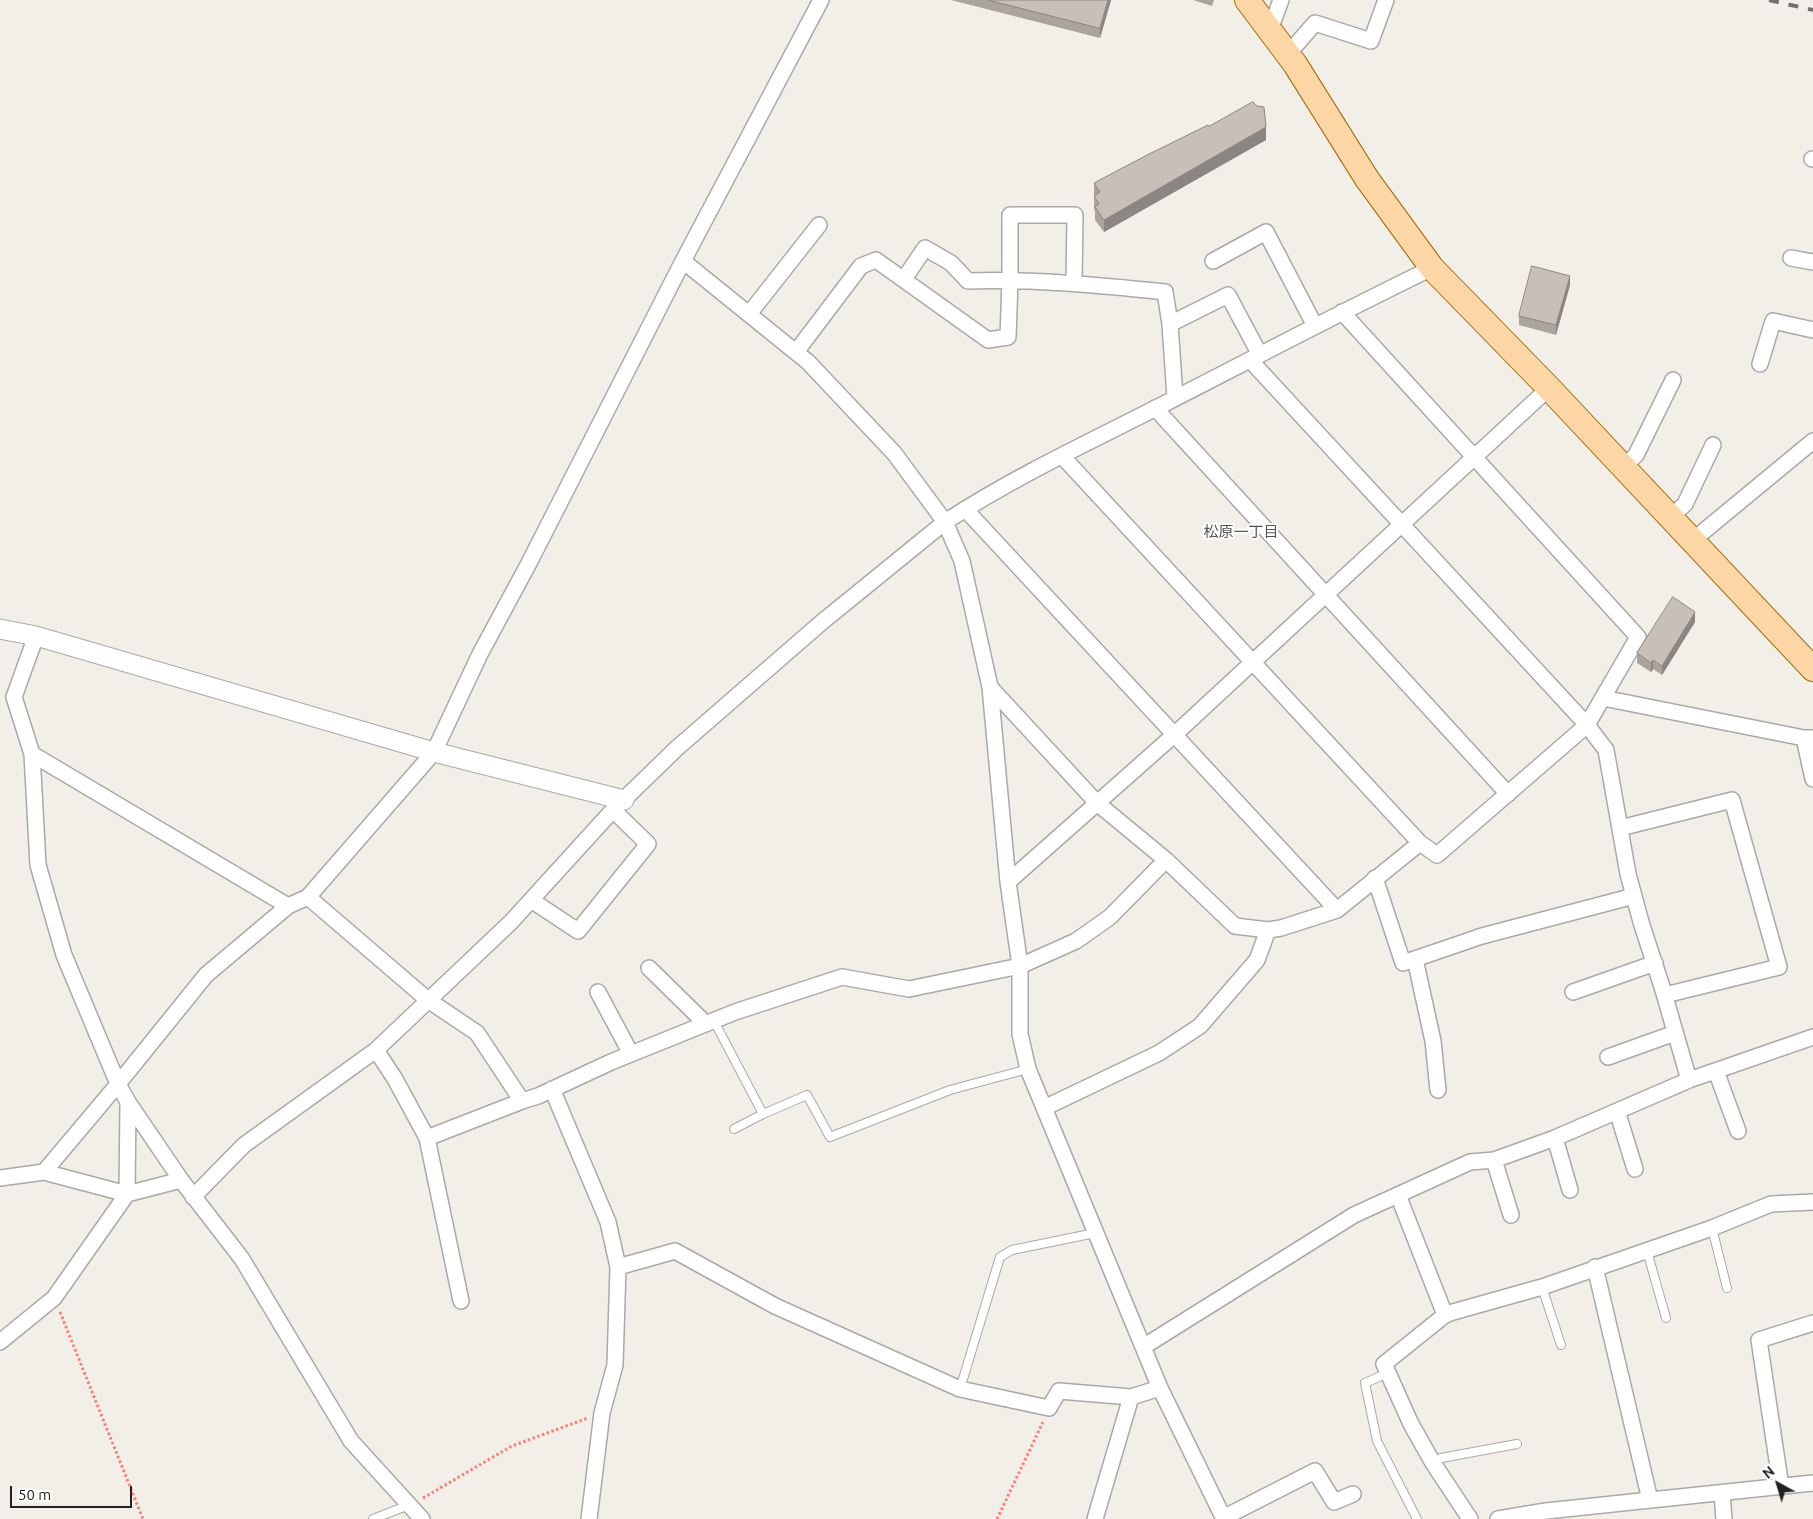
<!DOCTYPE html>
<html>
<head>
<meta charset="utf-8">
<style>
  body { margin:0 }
  #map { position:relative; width:1813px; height:1519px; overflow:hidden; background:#f2efe9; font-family:Ubuntu,sans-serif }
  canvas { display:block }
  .north { position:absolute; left:1753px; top:1459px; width:50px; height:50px; -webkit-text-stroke:4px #fff; paint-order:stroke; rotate:321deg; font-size:14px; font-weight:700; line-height:20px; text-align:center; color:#222 }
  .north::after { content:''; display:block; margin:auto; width:18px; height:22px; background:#222; clip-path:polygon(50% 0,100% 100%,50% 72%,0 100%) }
  .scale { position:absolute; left:10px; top:1486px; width:122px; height:22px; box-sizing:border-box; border:2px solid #222; border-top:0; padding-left:6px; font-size:15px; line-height:18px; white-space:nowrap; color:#222; -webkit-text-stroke:4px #fff; paint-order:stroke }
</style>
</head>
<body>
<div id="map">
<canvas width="1813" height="1519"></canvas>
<div class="north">N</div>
<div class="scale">50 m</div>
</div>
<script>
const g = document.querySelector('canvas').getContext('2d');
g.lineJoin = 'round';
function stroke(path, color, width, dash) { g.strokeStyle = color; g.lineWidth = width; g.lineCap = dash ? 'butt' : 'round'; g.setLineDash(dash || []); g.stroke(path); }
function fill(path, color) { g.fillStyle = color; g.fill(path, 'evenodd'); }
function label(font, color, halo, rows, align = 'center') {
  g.font = font + ' Ubuntu,"Noto Sans JP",sans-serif'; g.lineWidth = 4; g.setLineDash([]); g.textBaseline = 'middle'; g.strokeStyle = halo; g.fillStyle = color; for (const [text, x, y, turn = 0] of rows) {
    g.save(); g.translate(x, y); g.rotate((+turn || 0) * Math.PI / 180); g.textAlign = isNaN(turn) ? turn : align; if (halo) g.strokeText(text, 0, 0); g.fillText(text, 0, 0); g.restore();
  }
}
const service = new Path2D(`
  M714,1021L763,1114
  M734,1129L763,1114L807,1095L830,1137L950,1090L1028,1069
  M1712,1228L1727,1288
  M1647,1251L1666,1318
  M1542,1287L1561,1345
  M1388,1373L1365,1383L1377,1441L1417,1519
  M960,1389L1000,1257L1012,1250L1095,1233
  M1433,1463L1441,1458L1517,1444
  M373,1519L409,1505`);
const minor = new Path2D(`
  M1270,30L1281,0
  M1288,54L1315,23L1371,41L1386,0
  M1812,159H1813
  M1791,258L1813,262
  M683,261L808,362L894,453L945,522L962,561L990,687L1008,882L1020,966V1034L1028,1069L1160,1388L1224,1519
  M1213,261L1266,232L1315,326
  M904,279L925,248L951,263L968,281C1035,279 1099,285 1165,292L1170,324L1175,398
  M749,314L819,225
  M1170,324L1228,295L1260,355
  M796,352L861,266L876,260L988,340L1008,337L1010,280V215H1075L1074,283
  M1250,360L1587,725L1606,750L1628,874L1641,922L1663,990L1689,1080
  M1760,364L1773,321L1813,330
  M1155,408L1508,794
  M1062,456L1420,843
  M1623,467L1636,455L1673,380
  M965,509L1337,910
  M1670,518L1685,504L1713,445
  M1692,541L1813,441
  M36,636L14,697L32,754L38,865L64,955L118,1084L128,1102L181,1180L242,1259L351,1441L422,1519
  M990,687L1097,803L1166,860L1235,926L1268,930L1281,928L1337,910L1420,843L1437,855L1587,725L1638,637L1342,312
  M1603,698L1804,738H1813
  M1804,738L1813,779
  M32,754L288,906
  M1620,828L1732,800L1779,967L1665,995
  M1375,878L1403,963L1482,936L1634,896
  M1008,882L1174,735L1549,388
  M308,897L428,1000L477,1033L522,1101
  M531,900L578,931L648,844L613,810
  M1415,959L1433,1041L1438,1090
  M649,968L706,1024
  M598,992L631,1054
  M1573,992L1655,963
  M376,1050L395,1079L427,1138L461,1301
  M1608,1057L1675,1033
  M1716,1071L1738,1131
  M552,1089L608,1222L618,1267L615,1365L602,1413L589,1519
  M1044,1108L1159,1053L1200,1026L1257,960L1268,930
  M1617,1111L1635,1169
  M427,1138L522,1101L538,1096L611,1062L735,1012L842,977L909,989L1020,966L1076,941L1110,917L1166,860
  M1555,1138L1570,1190
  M1494,1160L1555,1138L1689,1080L1813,1037
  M44,1172L127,1194L181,1180
  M0,1178L44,1172L118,1084L206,975L288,906L308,897L434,752L480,654L529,563L683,261L821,0
  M1398,1195L1445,1315
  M193,1197L244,1145L376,1050L511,922L613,810L677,748L822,622L945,522C1014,477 1089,442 1162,405C1252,359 1341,312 1432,268
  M618,1267L675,1251L775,1306L960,1389L1049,1408L1059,1391L1131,1397
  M1595,1267L1650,1500
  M0,1342L54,1298L127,1194L128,1102
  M1143,1347L1354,1215L1470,1162L1494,1160L1511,1215
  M1781,1487L1759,1340L1813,1323
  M1722,1493L1724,1519
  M1223,1518L1315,1471L1334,1502L1353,1494
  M1095,1519L1131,1397L1160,1388
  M1470,1519L1433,1463L1411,1424L1384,1364L1445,1315L1453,1312L1542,1287L1712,1228L1771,1204L1813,1202
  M1498,1519L1546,1511L1813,1483`);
const tertiary = new Path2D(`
  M0,629L36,636L434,752L624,800`);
const primary = new Path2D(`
  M1247,0L1295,64L1367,179L1432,268L1549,388L1813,669`);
stroke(service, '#a9a9a9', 10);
stroke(minor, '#a9a9a9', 18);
stroke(tertiary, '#a9a9a9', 21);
stroke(primary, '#a06b00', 26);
stroke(new Path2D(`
  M60,1312L143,1519
  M423,1498L512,1446L588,1418
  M997,1519L1043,1422`), '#fa8072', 3, [2.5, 2.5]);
stroke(service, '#fff', 8);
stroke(minor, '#fff', 15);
stroke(tertiary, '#fff', 19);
stroke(primary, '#fcd6a4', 24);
stroke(new Path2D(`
  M1769,0L1813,10`), '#707070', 4, [10, 10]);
fill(new Path2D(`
  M951,0H1111L1100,38Z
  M1193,0H1214L1212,6Z
  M1209,126L1266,140L1104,232L1095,220V211L1094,209V183Z
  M1570,285L1556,335L1519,325V316Z
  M1695,622L1662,675L1653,669L1651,672L1637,663V653Z`), '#aba49e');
fill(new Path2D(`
  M1108,0H1111L1100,38V28Z
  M1266,127V140L1104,232V220Z
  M1570,276V285L1556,335V325Z
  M1695,612V622L1662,675V666Z
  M1653,660V669L1651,672V663Z`), '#8b8681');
const building = new Path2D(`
  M988,0H1108L1100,28Z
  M1253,102L1257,106L1264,107L1266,127L1104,220L1095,207L1099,204L1094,196L1100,192L1094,183L1149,154L1208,125L1209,126Z
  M1532,266L1570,276L1556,325L1519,316Z
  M1673,597L1695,612L1662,666L1653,660L1651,663L1637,653Z`);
fill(building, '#c7bfb8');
stroke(building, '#8b8681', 1);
label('15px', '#555', '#fff', [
  ["松原一丁目",1241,532]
]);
</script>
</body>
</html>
